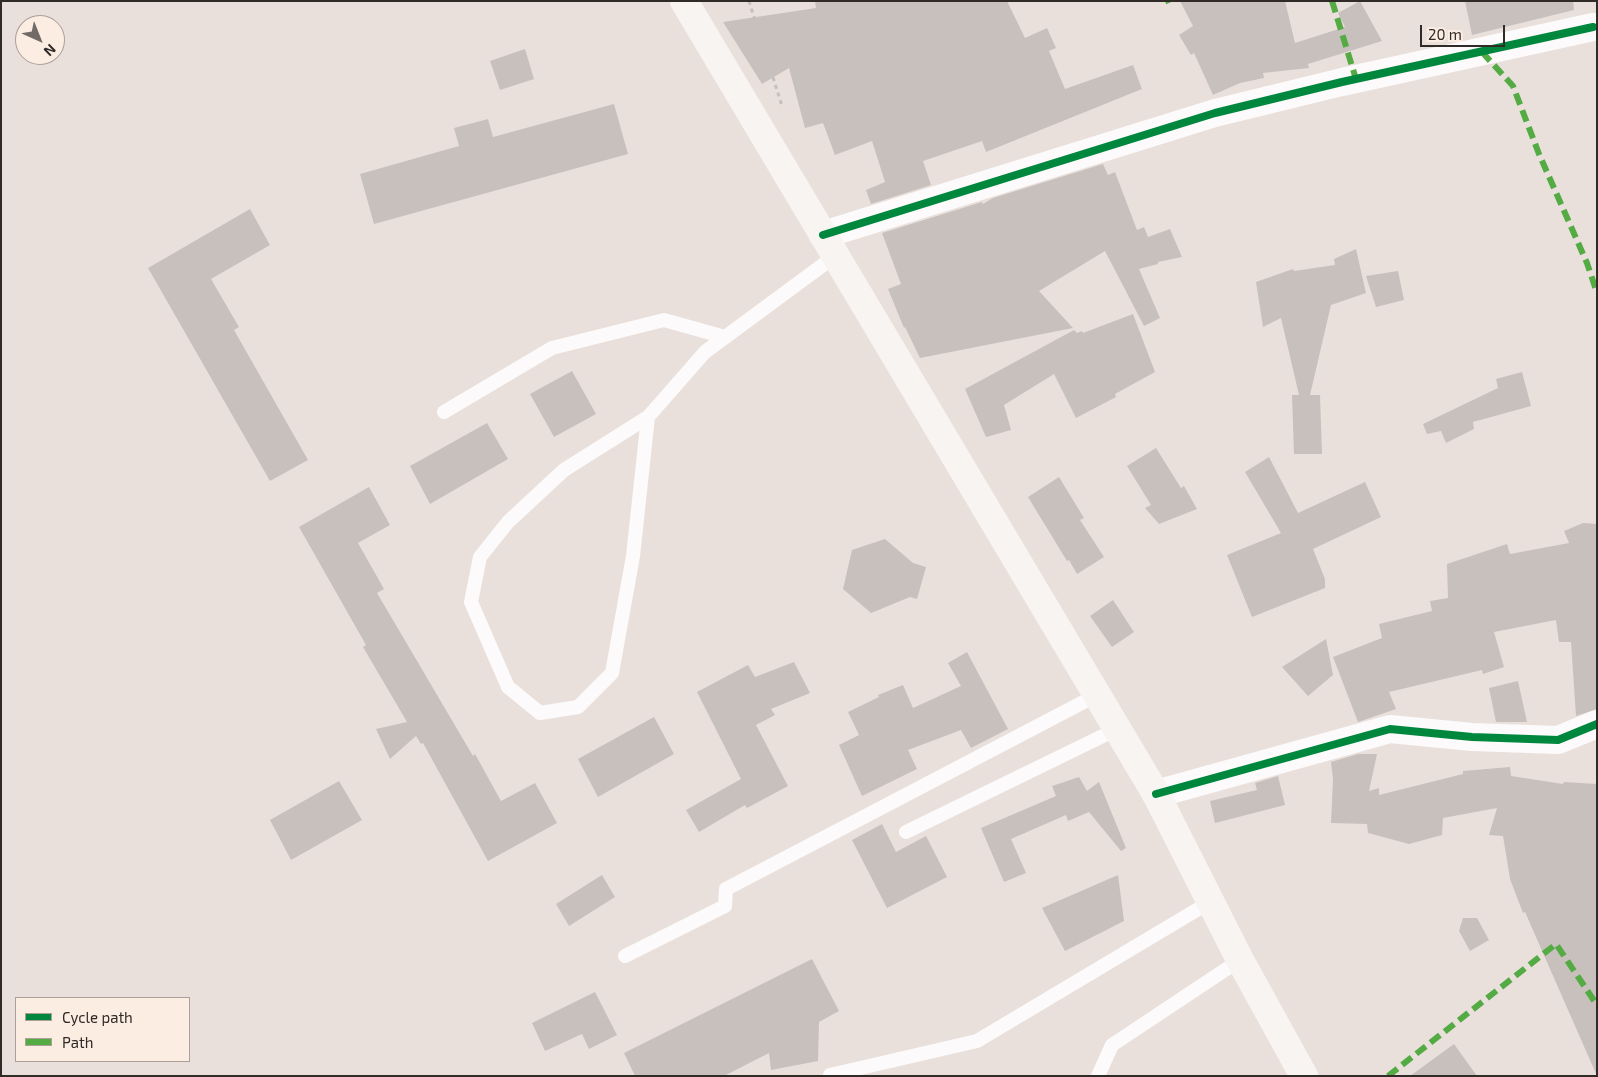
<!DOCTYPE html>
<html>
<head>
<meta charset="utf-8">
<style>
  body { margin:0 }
  #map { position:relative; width:1598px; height:1077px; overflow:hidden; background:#e9e0dc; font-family:"Exo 2",sans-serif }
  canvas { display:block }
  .frame { position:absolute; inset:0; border:2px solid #312b28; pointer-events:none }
  .legend { position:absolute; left:15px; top:997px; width:175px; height:65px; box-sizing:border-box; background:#fcede3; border:1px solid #ab9f98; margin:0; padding:6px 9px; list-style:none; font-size:15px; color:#312b28 }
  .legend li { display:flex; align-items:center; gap:10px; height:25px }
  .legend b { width:25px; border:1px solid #ab9f98 }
  .north { position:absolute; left:15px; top:15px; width:50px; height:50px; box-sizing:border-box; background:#fcede3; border:1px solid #ab9f98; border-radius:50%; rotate:136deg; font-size:14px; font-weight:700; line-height:20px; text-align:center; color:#312b28 }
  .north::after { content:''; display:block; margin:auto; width:18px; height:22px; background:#716a67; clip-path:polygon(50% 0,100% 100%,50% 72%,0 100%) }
  .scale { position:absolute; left:1420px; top:25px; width:85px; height:22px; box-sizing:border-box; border:2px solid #312b28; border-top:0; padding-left:6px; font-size:15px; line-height:18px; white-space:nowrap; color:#312b28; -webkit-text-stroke:4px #fcede3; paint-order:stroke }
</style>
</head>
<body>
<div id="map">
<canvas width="1598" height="1077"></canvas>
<div class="frame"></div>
<ul class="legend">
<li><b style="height:6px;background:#00873e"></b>Cycle path</li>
<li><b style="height:6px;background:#54ab44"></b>Path</li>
</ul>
<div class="north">N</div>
<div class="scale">20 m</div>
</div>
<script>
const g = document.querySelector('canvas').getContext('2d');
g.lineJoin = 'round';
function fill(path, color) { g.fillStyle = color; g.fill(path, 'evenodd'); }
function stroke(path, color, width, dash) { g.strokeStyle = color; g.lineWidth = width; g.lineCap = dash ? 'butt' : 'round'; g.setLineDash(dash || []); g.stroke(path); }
fill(new Path2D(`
  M815,1H1007L1025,38L1047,28L1056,48L1049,51L1065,89L1133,65L1142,89L986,152L982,141L923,161L931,185L871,204L866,190L885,182L872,141L835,155L823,123L805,128L789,68L762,84L723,22L816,8Z
  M1180,1H1285L1295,43L1345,27L1338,13L1360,1L1382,41L1308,64L1309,68L1263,73L1264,78L1240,83L1213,95L1194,53L1191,55L1179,35L1193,26Z
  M1465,1H1573L1574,10L1472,35Z
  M525,49L534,79L500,90L490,61Z
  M614,104L628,154L374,224L360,174L459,146L454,128L488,119L493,137Z
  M1103,164L1108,175L1115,172L1137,230L1144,227L1148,237L1170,229L1182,257L1158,262V264L1139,269L1160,318L1144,326L1105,251L1039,291L1073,328L920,358L905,327L904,328L888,289L901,284L882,233L982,202L983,204L993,198Z
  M250,209L270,245L211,279L239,327L234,330L308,460L270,481L148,268Z
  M1356,249L1366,293L1331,305L1310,395H1320L1322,454H1294L1292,395H1299L1281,318L1263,327L1256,282L1293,269L1294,271L1335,265L1334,259Z
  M1398,271L1404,300L1376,307L1366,276Z
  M1133,314L1155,372L1115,394L1116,397L1076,418L1054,374L1004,405L1011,430L986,437L965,389L1074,330L1077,333L1082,331L1083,333Z
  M572,371L596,414L554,437L530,394Z
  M1522,372L1531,406L1473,422L1474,429L1446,443L1441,431L1427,434L1423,424L1498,388L1496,379Z
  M487,423L508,459L430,504L410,466Z
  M1156,448L1181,488L1184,486L1197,509L1159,524L1145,508L1151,505L1127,466Z
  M1269,457L1298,513L1365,482L1381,517L1313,549L1325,579V588L1252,617L1227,555L1281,533L1245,472Z
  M1059,477L1084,518L1080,520L1104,557L1077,574L1069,560L1067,561L1028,497Z
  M369,487L390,525L358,543L384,589L377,593L473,756L475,754L501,801L535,783L557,823L488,861L423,743L421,744L416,736L390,759L376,729L407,722L363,647L366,645L299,527Z
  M1583,523L1597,524V709L1576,716L1571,642H1559L1556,620L1494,632L1504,667L1483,674L1482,670L1389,692L1396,709L1358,722L1333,657L1382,638L1379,624L1432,611L1430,601L1448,598L1447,564L1507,544L1510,554L1569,543L1564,531Z
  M885,539L913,563L926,567L917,599L910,597L871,613L843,589L852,550Z
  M1113,600L1134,632L1112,647L1090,616Z
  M1326,639L1333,675L1308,696L1282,667Z
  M967,652L1008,729L971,748L961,730L908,750L917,769L862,796L839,745L859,735L848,712L879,697L878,695L903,685L913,708L961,686L948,663Z
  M794,662L810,693L771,709L775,715L756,725L788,786L747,808L745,805L699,832L686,810L741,779L697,692L748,665L755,677Z
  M1518,681L1527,722H1496L1489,688Z
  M654,717L674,754L598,797L578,759Z
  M1358,754H1377L1369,791L1379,788V795L1463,774V771L1510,767L1511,776L1563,784L1564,782L1597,784V1076L1525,912L1523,913L1510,879L1503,836L1489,835L1497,808L1443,818L1442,835L1409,844L1368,833L1367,824L1331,823L1333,779L1331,762Z
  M1278,776L1285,805L1215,823L1210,801L1257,790L1255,783Z
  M1079,777L1087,791L1099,782L1126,848L1121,851L1089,812L1068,821L1066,815L1011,839L1026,873L1004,882L981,828L1056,796L1052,786Z
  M339,781L362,820L291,860L270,820Z
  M882,824L896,852L926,836L947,877L887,908L852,840Z
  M602,875L615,897L569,926L556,904Z
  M1118,875L1124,921L1065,951L1042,908Z
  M1463,918H1477L1489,940L1470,951L1459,931Z
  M812,959L839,1011L819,1022L818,1061L771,1070L769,1053L724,1076H635L624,1053Z
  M595,992L617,1035L589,1049L582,1034L545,1051L532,1023Z
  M1454,1044L1477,1076H1410Z`), '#c7c0bd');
stroke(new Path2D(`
  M749,1L782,106`), '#c3c1bf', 3, [4, 4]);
stroke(new Path2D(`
  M444,412L552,348L664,320L725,337
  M648,417L564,470L508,522L480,557L471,602L508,687L540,713L578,707L612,673L633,556L648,417L705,352L835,256
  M906,832L1117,729
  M625,956L725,906L726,889L1097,695
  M830,1075L977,1041L1210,902
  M1098,1076L1112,1045L1240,960`), '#fcfafa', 14);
stroke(new Path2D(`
  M823,235L1215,113L1342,82L1593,27
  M1156,794L1390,729L1472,737L1558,740L1597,724`), '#fcfafa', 28);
stroke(new Path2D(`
  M684,1L1156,794L1240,960L1304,1076`), '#f8f4f2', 28);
stroke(new Path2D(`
  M1168,1L1169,3
  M1332,1L1356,79
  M1482,52L1513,86L1539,154L1587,263L1597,293
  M1388,1076L1556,944L1597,1005`), '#54ab44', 6, [12, 6]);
stroke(new Path2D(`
  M823,235L1215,113L1342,82L1593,27
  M1156,794L1390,729L1472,737L1558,740L1597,724`), '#00873e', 8);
</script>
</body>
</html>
